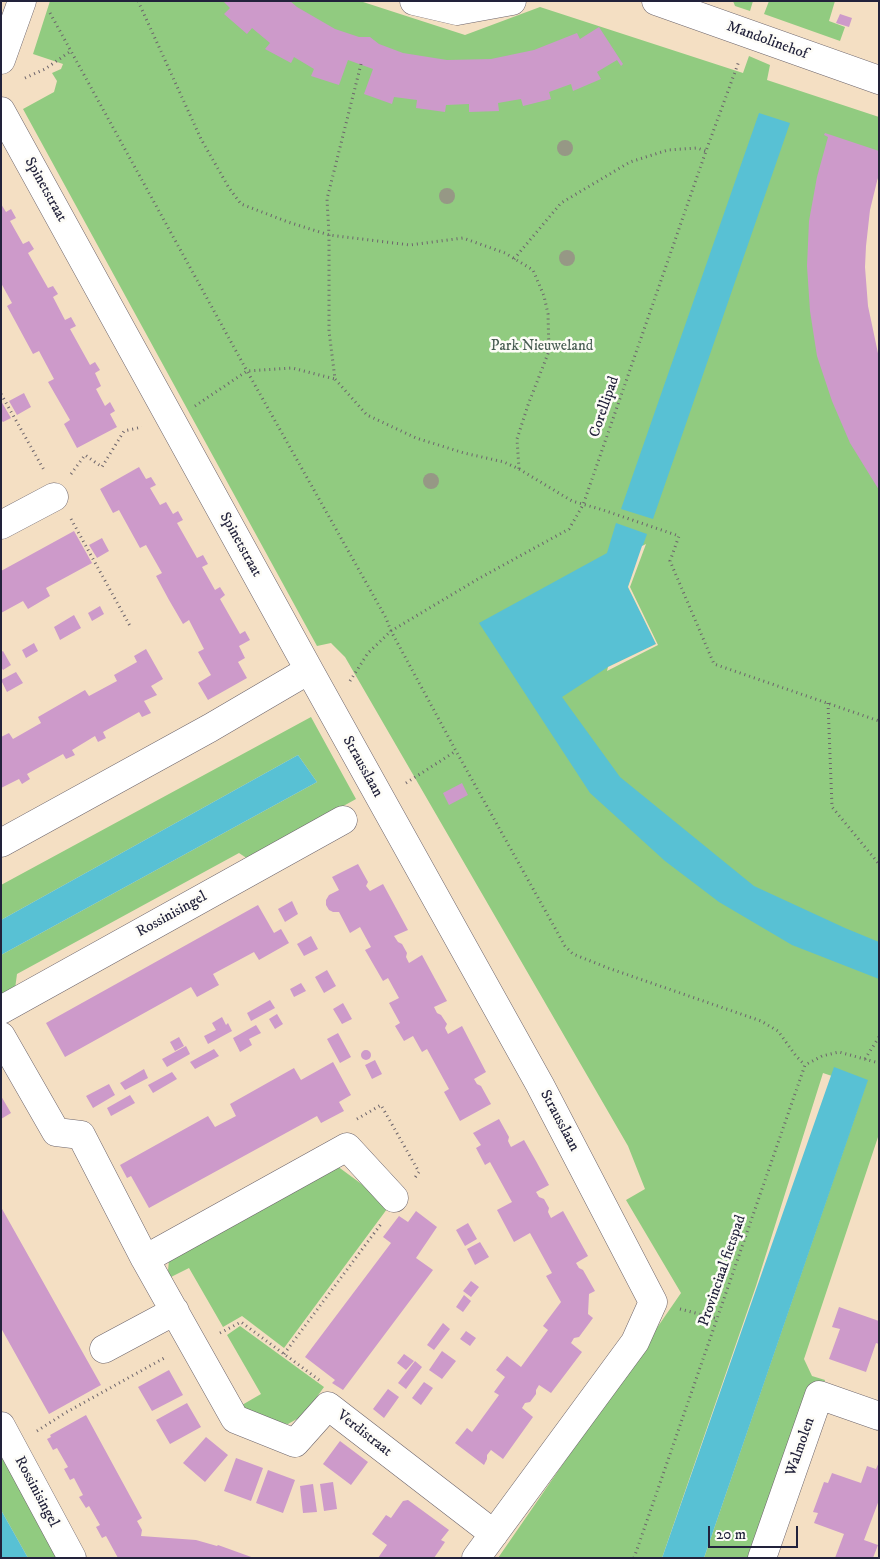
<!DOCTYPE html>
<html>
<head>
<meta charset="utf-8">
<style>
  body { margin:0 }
  #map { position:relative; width:880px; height:1559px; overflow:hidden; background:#f4dfc3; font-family:"IM FELL DW Pica",serif }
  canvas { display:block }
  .frame { position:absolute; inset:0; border:2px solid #22223b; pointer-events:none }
  .scale { position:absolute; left:708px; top:1526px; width:90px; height:22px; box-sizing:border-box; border:2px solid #22223b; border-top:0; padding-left:6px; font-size:15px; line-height:18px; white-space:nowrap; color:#22223b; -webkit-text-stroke:4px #fdfcf7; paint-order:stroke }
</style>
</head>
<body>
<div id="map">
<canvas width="880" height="1559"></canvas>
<div class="frame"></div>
<div class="scale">20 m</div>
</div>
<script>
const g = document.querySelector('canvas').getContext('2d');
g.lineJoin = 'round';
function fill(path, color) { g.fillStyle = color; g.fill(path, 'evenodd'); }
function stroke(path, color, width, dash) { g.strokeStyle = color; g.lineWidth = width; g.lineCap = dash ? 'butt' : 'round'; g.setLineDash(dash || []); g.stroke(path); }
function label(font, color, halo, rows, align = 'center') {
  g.font = font + ' "IM FELL DW Pica",serif'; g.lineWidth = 5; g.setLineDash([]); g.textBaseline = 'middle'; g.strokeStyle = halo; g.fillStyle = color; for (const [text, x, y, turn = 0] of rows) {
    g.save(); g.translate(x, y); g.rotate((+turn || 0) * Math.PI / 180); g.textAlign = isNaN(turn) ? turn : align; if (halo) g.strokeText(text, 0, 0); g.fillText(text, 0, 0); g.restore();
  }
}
fill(new Path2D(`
  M50,1H360L465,35L540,7L743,73L749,56L770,65L767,80L879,117V174L864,218L860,302L879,373V1134L804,1359L812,1376L825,1380L760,1558H704L865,1087L823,1073L756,1286L662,1558H498L681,1293L626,1200L645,1189L628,1146L345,657L331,643L317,646L23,109L54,92L57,81L52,73L61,69L63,64L33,54Z
  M733,1H753L750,11L735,6Z
  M769,1H835L829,21L845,27L840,41L764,14Z
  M311,717L356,799L248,859L239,853L17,974L15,989L1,996V955L317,782L298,755L1,920V885Z
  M333,1163L390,1205L284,1348L242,1316L223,1327L189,1268L171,1277L168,1271L169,1260Z
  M240,1326L324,1387L304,1415L288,1424L277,1423L245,1410L242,1405L261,1394L227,1335Z
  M1,1451L61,1558H28L1,1510Z`), '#91cb80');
fill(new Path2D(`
  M759,113L790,123L653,519L621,509Z
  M616,523L647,534L628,587L656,644L608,667L562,697L620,777L754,886L845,928L879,942V979L792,945L719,902L665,861L590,793L479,623L607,553Z
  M298,755L317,782L1,955V920Z
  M834,1067L868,1080L704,1558H662Z
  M1,1510L28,1558H1Z`), '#58c1d4');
fill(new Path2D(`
  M646,544L630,587L658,645L607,671L608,667L656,644L628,587L642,546Z`), '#f4dfc3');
fill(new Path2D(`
  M223,1H290L297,7L335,29L359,37H370L379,44L403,53L447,60L491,59L534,50L577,33L580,39L599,27L623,64L621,66L617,60L597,72L601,79L573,91L571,84L549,92L551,99L523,106L521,99L498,103L499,111L469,112V104L446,105L445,112L416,108L417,100L394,97L392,104L364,94L373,69L348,60L339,85L311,76L314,69L294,57L291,63L265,49L270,43L252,28L247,34L224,14L230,8Z
  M840,14L852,18L849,27L836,23Z
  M825,133L879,151V173L870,210L866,246L865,267L868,306L879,358V490L850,443L832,401L817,356L810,311L807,266L809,221L817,177L828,137L824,135Z
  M1,204L6,212L11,209L16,218L10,221L23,244L29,241L34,249L28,253L48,288L53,286L58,294L53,297L65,320L71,317L76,326L70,329L90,365L95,362L100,370L95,373L101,386L96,389L105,406L110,402L115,411L110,414L117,427L77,448L64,424L70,420L48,382L54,379L39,351L33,354L7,306L12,303L1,283Z
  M24,393L31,407L17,415L9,401Z
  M1,401L11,418L3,422L1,420Z
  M139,467L146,479L151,477L156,485L150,488L160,505L166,502L173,514L178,511L183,520L177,523L197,558L203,555L208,564L202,567L215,590L220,587L225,595L220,599L240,634L245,631L250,640L239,646L245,658L238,662L247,678L208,700L198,683L211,675L198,652L204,649L189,620L183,624L169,600L156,576L162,573L146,545L140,548L119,510L113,513L100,489Z
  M74,531L92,563L46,588L50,596L28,609L23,601L1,613V571Z
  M102,538L109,551L97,558L89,545Z
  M100,606L104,614L92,621L88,613Z
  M74,615L81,628L60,640L54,627Z
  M34,643L38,651L26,658L22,650Z
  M146,649L163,679L151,686L157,695L144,701L151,713L142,717L139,712L103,732L106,738L98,742L95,736L72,750L75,755L66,759L63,754L27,774L30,779L22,784L19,779L1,788V737L9,733L13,739L41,723L38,717L85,690L89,696L117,681L114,675L137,662L134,656Z
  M3,651L11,665L3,670L1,667V652Z
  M16,672L23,683L7,692L1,680Z
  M462,783L468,795L449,805L443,793Z
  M358,864L368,882L366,886L370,891L383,884L408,930L394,936L398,942L402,944L407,953L406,957L409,963L422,955L447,1001L434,1007L437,1013L441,1015L447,1024L445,1028L448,1034L462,1026L486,1072L474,1079L477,1084L481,1086L491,1104L460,1121L444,1092L449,1089L427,1049L422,1052L413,1036L404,1041L395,1026L400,1023L389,1003L399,998L388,978L383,981L365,950L371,947L360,927L350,933L339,912H333L329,910L326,905V900L329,895L339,890L332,877Z
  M292,901L298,914L285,922L278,909Z
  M258,905L274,933L281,929L289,943L259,960L254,952L213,974L219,985L197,997L191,987L65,1057L46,1023Z
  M311,936L318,949L304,956L297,944Z
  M327,970L336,986L324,993L315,977Z
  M301,983L306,991L294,997L290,989Z
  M270,1000L275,1008L251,1021L247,1013Z
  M343,1003L352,1019L342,1024L333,1009Z
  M277,1014L283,1024L275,1029L269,1019Z
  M222,1017L226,1025L228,1023L232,1031L208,1044L204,1036L216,1030L212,1023Z
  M256,1025L261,1033L249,1039L252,1045L240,1052L233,1038Z
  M338,1033L351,1057L340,1063L327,1039Z
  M179,1037L184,1046L175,1051L170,1042Z
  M186,1046L190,1054L167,1067L162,1059Z
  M214,1049L219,1056L195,1069L190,1062Z
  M361 1055a5 5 0 1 1 10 0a5 5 0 1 1-10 0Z
  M375,1060L382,1074L372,1079L365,1065Z
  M333,1062L351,1095L339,1102L344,1111L321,1123L317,1116L149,1208L131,1176L127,1178L120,1165L208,1116L215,1127L236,1116L230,1104L294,1068L301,1080Z
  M144,1069L148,1078L125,1090L120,1083Z
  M172,1072L177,1079L153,1093L148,1085Z
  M109,1084L115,1095L93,1108L86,1096Z
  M130,1095L135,1103L111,1116L107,1108Z
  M1,1096L11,1113L1,1119Z
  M499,1119L509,1137L508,1141L511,1147L524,1140L536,1161L549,1185L536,1192L539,1197L544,1199L549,1208L548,1212L551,1218L563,1211L588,1256L576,1263L579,1268L583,1270L595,1291L589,1294L588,1314L593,1318L579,1337L574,1338L571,1343L582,1352L551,1393L539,1385L536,1390V1394L530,1402L525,1403L522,1408L533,1417L503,1459L491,1450L487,1455V1459L484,1465L455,1443L467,1428L472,1432L499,1395L494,1392L505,1377L496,1370L507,1356L521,1367L548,1330L543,1326L561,1302L546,1276L552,1273L530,1233L514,1242L497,1210L512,1202L490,1162L485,1165L476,1148L481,1145L473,1133Z
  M1,1207L101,1385L49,1414L1,1328Z
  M416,1211L437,1227L416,1258L433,1270L343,1390L332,1383L335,1380L305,1357L391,1243L383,1237L399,1216L408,1222Z
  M468,1223L477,1239L465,1246L456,1230Z
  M480,1242L489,1257L475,1265L467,1249Z
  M471,1281L479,1287L471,1297L463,1291Z
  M464,1295L471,1301L463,1312L456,1307Z
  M839,1307L879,1321V1344L876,1343L866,1372L829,1359L840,1329L832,1327Z
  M443,1323L450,1329L434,1350L427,1345Z
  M466,1331L476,1338L470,1346L460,1339Z
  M442,1351L456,1361L442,1379L429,1370Z
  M404,1354L414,1361L406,1370L397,1363Z
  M415,1361L422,1367L406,1389L398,1383Z
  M169,1370L183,1395L152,1411L138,1387Z
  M424,1382L433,1388L421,1405L412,1398Z
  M388,1389L399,1397L384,1418L373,1409Z
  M187,1403L201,1427L170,1444L156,1420Z
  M86,1415L142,1518L137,1521L142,1530L141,1536L196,1540L217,1546L218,1545L254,1558H118L106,1536L102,1538L96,1527L100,1525L89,1506L86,1508L79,1497L83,1495L74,1478L70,1480L64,1469L68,1467L57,1448L53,1450L47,1439L51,1437L50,1435Z
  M206,1437L228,1455L205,1482L183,1463Z
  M340,1441L368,1462L351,1485L323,1464Z
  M236,1458L263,1468L251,1501L224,1491Z
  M879,1462V1500L864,1540L878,1545L873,1558H835L844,1534L814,1523L818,1513L813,1512L824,1482L828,1483L832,1473L861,1483L867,1466L876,1469Z
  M268,1470L295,1480L283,1513L256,1503Z
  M333,1482L337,1509L324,1511L320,1484Z
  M313,1484L317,1512L303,1513L300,1486Z
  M408,1500L449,1530L441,1540L445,1542L434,1558H378L387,1545L372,1534L386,1515L391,1518L403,1501Z`), '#cd9aca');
const minor = new Path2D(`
  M414,1L457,11L512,1
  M656,1L879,80
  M1,60L22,1
  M1,111L309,670L210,728L1,843
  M1,525L54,497
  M309,670L540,1085L653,1302L635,1342L476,1558
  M1,1010L343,820
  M1,1036L56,1132L81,1135L145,1259L235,1419L295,1443L328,1406L494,1534
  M145,1259L347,1147L394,1198
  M104,1349L175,1311
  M1,1426L72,1558
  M762,1558L819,1395L879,1416`);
stroke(minor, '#6c646b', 29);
stroke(new Path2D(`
  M138,1L201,139L229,188L241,204L288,222L329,235L410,245L463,238L505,253L533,270L544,296L548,314L549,351L528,405L517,439L519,469
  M50,13L247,371L386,618L391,631L456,751L565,946L573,954L608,968L761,1021L778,1031L796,1056L805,1065
  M361,64L327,199L329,235V331L335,379L367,415L416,438L464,453L504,462L519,469L572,501L603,510L679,536L670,561L714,664L879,721
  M25,78L45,69L71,51
  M514,259L561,203L630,162L668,150L697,148L706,151
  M1,394L44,470
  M195,406L247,371L292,368L335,379
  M71,474L85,455L102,467L124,431L142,427
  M71,519L130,626
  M350,681L368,653L391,631L478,579L569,529L583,505L706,151L739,61
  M828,703L832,807L879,864
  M406,783L456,751
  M865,1059L879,1037
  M357,1119L381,1105L419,1172L414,1179
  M680,1309L718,1319
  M220,1333L241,1322L319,1380
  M284,1354L381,1224
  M37,1431L65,1413L166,1357
  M634,1558L805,1065L822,1056L839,1052L879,1063`), '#6c646b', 3, [1, 4]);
stroke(minor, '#fff', 28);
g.fillStyle = '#969885';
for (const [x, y] of [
  [565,148],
  [447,196],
  [567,258],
  [431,481]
]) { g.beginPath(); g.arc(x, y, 8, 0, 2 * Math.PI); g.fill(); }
label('15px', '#22223b', '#fdfcf7', [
  ["Mandolinehof",767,41,20],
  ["Spinetstraat",45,190,61],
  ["Corellipad",605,407,-71],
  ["Spinetstraat",240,545,61],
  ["Strausslaan",362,767,61],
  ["Rossinisingel",172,915,-29],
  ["Strausslaan",559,1121,62],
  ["Provinciaal fietspad",723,1271,-71],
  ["Verdistraat",364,1434,38],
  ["Walmolen",801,1447,-71],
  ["Rossinisingel",36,1492,62]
]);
label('15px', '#495d53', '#fdfcf7', [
  ["Park Nieuweland",542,347]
]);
</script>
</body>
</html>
